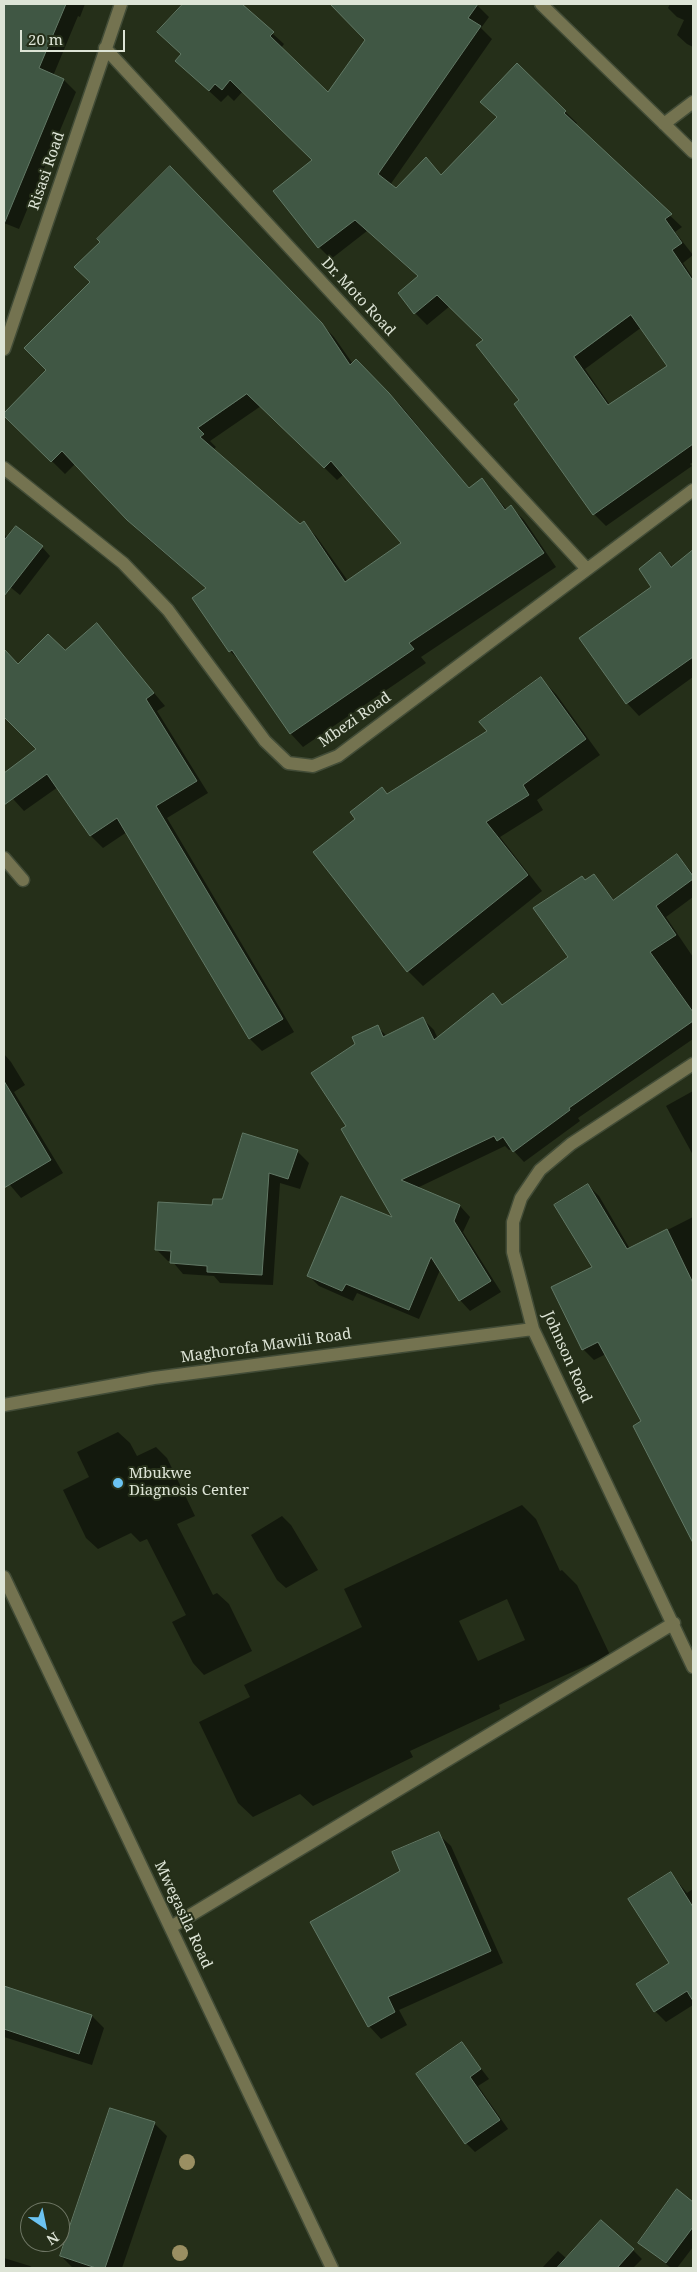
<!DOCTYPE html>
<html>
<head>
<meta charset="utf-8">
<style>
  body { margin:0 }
  #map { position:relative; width:697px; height:2272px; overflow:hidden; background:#252f19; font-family:"Noto Serif",serif }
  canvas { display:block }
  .frame { position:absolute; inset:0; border:5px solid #dde4d6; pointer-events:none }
  .north { position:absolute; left:20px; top:2202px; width:50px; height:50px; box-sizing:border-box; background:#252f19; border:1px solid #6f7765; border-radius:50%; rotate:146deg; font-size:14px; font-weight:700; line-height:20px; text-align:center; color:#dde4d6 }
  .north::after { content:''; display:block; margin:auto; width:18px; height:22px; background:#6bc3f2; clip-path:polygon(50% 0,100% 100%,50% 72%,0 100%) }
  .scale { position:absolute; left:20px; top:30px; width:105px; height:22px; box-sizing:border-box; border:2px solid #dde4d6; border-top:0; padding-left:6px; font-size:15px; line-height:18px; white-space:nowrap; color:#dde4d6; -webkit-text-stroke:4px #252f19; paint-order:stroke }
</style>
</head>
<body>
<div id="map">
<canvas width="697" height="2272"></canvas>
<div class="frame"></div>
<div class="north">N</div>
<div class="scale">20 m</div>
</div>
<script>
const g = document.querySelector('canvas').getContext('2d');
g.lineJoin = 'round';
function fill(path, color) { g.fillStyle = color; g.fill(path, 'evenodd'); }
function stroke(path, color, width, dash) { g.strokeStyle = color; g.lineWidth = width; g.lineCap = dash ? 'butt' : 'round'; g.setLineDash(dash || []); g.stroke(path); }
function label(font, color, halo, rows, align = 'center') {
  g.font = font + ' "Noto Serif",serif'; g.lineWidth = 4; g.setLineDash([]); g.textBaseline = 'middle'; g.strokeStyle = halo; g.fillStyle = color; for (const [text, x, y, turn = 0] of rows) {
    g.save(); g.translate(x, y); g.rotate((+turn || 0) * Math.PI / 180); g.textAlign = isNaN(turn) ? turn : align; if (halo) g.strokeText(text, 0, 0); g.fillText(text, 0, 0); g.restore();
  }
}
fill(new Path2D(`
  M4,4H85L80,17L78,16L53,76L64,80L76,92L19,229L4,223Z
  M184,4H240L284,44L281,48L328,94L367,40L331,4L477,5L489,17L481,28L492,39L390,185L396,190L426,159L442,176L498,117L517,65L577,123L575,125L682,227L675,232L693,255L683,263L693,278V462L690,464L692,466L606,526L594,514L516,404L521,400L485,340L450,306L427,325L415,313L419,277L367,231L331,259L319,247L313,160L243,91L234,101L228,95L221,102L176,61L182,54L159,32ZM642,327L668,366L610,405L585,369Z
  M670,4H693V47L687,44L677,35L684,20L677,17L668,8Z
  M183,181L334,337L353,364L356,361L402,407L470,489L482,480L507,510L511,507L524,520L556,567L421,657L426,663L303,747L291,734L243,664L230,651L207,589L141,533L75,464L65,474L4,414L48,370L92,282ZM261,406L337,480L344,474L402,544L348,581L316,536L303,523L300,525L213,450L216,447L210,441Z
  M4,534L8,538L42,547L50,556L20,595L4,582Z
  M660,554L673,567L685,558L693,567V677L639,716L627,703L581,638L653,588Z
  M97,625L165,706L157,711L208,793L167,818L294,1032L262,1051L250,1039L127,832L103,848L91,836L58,787L24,811L4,789V774L38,749L4,715V651L18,665L65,652Z
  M541,679L556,694L600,755L537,800L543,810L500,837L542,891L423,986L408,971L315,852L387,795L489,731Z
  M677,855L693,874V897L666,917L693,957V1039L578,1118L580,1121L524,1162L512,1149L509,1150L505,1146L417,1188L460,1206L470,1217L463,1232L501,1292L470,1311L460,1300L440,1270L419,1319L357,1293L353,1301L319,1286L309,1276L395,1219L347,1126L357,1045L377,1027L387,1036L423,1019L434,1030L438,1039L493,995L503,1006L570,957L586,881L594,876L615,901Z
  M4,1054L11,1062L25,1085L14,1092L63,1173L21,1198L4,1178Z
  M693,1091V1155L666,1106Z
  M297,1151L309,1163L300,1189L280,1183L273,1285L220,1283L214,1276L183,1274L172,1261H168L156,1249L223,1200Z
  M588,1185L599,1196L630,1249L693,1217V1541L635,1426L643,1422L606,1354L594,1360L583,1349L593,1267Z
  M118,1432L130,1443L137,1456L156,1447L167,1458L195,1516L177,1524L213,1595L217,1593L229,1604L252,1651L204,1675L193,1663L172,1622L186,1615L147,1539L140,1542L131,1533L98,1549L86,1538L63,1490L89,1477L77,1452Z
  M522,1505L536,1519L560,1571L562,1570L577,1585L610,1655L499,1705L500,1709L410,1751L413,1757L313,1806L300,1794L253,1817L238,1803L199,1722L250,1697L244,1685L362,1627L344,1589ZM507,1599L525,1640L478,1661L459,1621Z
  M282,1516L291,1525L318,1570L286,1588L277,1580L251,1535Z
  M438,1834L451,1846L503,1963L399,2010L407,2025L381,2039L369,2026L402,1872Z
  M670,1873L687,1893L693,1889V2005L666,2022L655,2011L638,1984L671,1964Z
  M4,1987L92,2016L104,2028L92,2065L4,2037Z
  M462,2044L489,2079L478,2086L508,2129L475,2152L466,2143L418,2074Z
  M154,2123L167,2136L122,2268H73L61,2256Z
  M677,2191L693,2203V2247L677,2268H671L639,2242Z
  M633,2250L642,2259L633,2268H542L558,2251L567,2259Z
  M4,2258L30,2266L33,2268H4Z`), '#0007');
const building = new Path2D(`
  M4,4H66L39,68L64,79L4,224Z
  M183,4H242L274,32L270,36L328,92L365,40L330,4H478L468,18L481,26L378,174L396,188L426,157L441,175L497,117L480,102L517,63L566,111L564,113L672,214L665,219L682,243L672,250L693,281V444L593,515L514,404L519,400L476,345L483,340L437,295L414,314L398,293L418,276L355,220L318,248L273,191L312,160L230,80L222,90L215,84L209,91L175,61L181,54L157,32ZM631,315L667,366L608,405L574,357Z
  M170,166L322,323L350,365L356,359L389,393L469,488L482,478L505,510L511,505L544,553L409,643L414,649L290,734L232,650L229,652L192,598L206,588L127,520L62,451L51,462L4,416V413L46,370L24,348L90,282L74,267L100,242L97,239ZM247,394L324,468L331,461L401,543L345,582L304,521L300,524L200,437L204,434L198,428Z
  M16,526L43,546L4,596V541Z
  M693,550V657L626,704L579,638L651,587L639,569L660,552L671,567Z
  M97,623L154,693L146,699L197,781L156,806L283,1019L249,1039L117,818L90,836L47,774L4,805V773L36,749L4,717V649L18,664L48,634L65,650Z
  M541,677L586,739L523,785L529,795L486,822L528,875L407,972L313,852L355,819L350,812L382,787L387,794L487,731L479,722Z
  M677,854L693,876V879L656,906L676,935L650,952L693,1012V1021L569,1108L570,1110L513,1152L503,1137L497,1141L494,1136L401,1180L460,1205L454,1221L491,1281L459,1301L431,1257L409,1310L346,1284L342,1291L307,1276L341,1196L392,1217L341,1129L346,1126L311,1073L355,1044L352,1037L378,1025L383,1037L423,1017L434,1040L493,993L502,1005L568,957L533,908L582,876L585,880L594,874L613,900Z
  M4,1081L51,1160L4,1188Z
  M243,1133L298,1150L288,1179L269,1173L262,1275L207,1272V1266L170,1263L171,1251L155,1250L158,1202L212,1205L213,1199H222Z
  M588,1184L627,1249L667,1229L693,1283V1543L633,1426L641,1421L598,1342L582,1350L551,1287L592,1267L554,1205Z
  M439,1832L491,1951L388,1997L395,2012L368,2027L310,1922L400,1871L392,1852Z
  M671,1872L693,1907V2001L687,1991L654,2012L636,1984L669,1963L628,1899Z
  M4,1986L92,2015L79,2054L4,2029Z
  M462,2042L481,2069L470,2077L500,2120L465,2144L416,2074Z
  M110,2108L155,2122L105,2268H96L60,2256Z
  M677,2189L693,2202V2227L666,2263L638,2243Z
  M601,2220L634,2249L617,2268H557Z`);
fill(building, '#405744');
stroke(building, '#617865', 1);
const minor = new Path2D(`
  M541,4L693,152
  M105,48L586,568
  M664,124L693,102
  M4,349L121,4
  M4,468L123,563L168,610L265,741L288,763L313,766L338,756L693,490
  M4,858L23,880
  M693,1064L571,1144L540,1170L521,1198L513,1222V1252L533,1329L693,1667
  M4,1405L154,1378L533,1329
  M4,1577L332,2268
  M171,1927L674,1623`);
stroke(minor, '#424c37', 15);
stroke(minor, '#747350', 12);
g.fillStyle = '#9a8f62';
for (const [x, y] of [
  [187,2162],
  [180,2253]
]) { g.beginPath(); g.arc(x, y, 8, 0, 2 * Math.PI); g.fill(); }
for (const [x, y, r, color] of [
  [118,1483,6,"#6bc3f2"]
]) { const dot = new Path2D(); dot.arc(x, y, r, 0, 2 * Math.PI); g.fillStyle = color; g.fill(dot); stroke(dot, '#252f19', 2); }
label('15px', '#dde4d6', '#252f19', [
  ["Risasi Road",47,171,-71],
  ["Dr. Moto Road",358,297,47],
  ["Mbezi Road",355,720,-35],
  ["Maghorofa Mawili Road",266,1346,-8],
  ["Johnson Road",567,1357,66],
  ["Mwegasila Road",183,1915,65]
]);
label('15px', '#dde4d6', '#252f19', [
  ["Mbukwe",129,1474],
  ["Diagnosis Center",129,1491]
], 'left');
</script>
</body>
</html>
